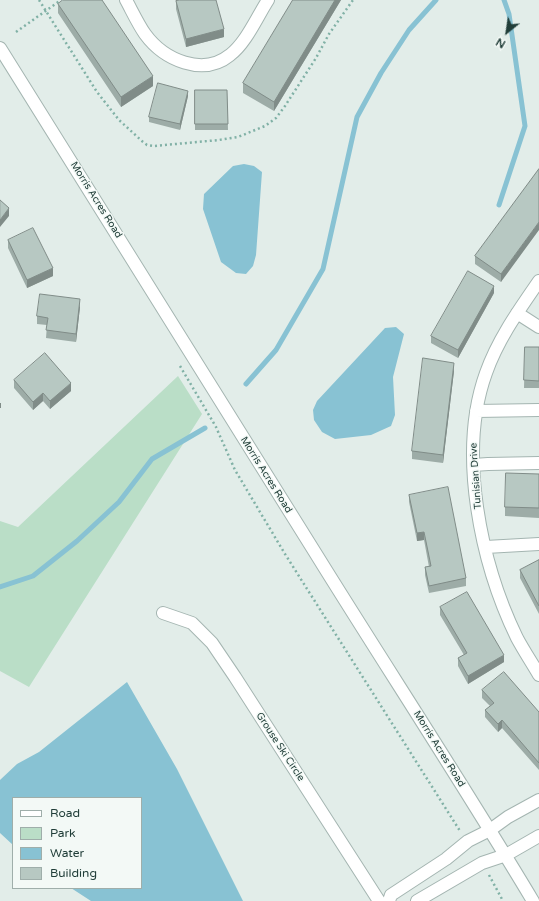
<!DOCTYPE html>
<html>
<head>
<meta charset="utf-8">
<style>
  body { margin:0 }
  #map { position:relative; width:539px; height:901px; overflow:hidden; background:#e2ede9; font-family:"Varela Round",sans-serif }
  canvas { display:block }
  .legend { position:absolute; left:12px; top:797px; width:130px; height:92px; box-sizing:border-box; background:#f3f9f6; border:1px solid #9faeaa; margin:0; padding:5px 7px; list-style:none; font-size:12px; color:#213e39 }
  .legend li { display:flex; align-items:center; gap:8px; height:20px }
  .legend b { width:20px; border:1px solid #9faeaa }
  .north { position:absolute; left:487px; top:12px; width:40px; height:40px; -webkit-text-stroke:3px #f3f9f6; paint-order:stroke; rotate:210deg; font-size:11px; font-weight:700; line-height:16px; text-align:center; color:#213e39 }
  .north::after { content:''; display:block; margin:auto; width:14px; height:18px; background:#213e39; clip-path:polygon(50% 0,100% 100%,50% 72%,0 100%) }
</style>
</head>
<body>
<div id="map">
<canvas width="539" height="901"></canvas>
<ul class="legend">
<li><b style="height:5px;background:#fff"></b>Road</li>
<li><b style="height:11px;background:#badec7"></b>Park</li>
<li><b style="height:11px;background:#88c2d3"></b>Water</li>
<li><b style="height:11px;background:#b7c8c2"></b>Building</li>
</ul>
<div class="north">N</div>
</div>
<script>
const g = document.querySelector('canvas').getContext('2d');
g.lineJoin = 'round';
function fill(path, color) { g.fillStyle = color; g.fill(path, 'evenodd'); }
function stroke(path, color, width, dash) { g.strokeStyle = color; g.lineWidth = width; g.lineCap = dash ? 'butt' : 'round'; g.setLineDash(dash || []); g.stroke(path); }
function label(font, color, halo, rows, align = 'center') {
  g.font = font + ' "Varela Round",sans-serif'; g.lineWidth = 3; g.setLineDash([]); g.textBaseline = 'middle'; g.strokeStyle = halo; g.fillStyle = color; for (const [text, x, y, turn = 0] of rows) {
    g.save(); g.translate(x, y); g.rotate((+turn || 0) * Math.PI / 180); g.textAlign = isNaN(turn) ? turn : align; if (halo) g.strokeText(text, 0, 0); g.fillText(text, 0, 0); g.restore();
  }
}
fill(new Path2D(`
  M178,376L202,414L29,687L0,671V521L18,527Z`), '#badec7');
fill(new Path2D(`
  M244,164L254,166L262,172L256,255L253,266L246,274L236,273L221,262L203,209L204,194L233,166Z
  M396,327L404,334L393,377L395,415L391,426L371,435L335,439L322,432L314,420L313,410L317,401L385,328Z
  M127,682L177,769L243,901H91L71,888H141V798H13V845L0,833V780L17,764L39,752Z`), '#88c2d3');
stroke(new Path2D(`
  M499,205L525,126L509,14L504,0
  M246,384L276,350L323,269L357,117L381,73L409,30L436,0
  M0,587L33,576L77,541L119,502L152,459L205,428`), '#88c2d3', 5);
const minor = new Path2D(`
  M126,0C132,11 138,24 145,34C164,60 203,77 230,55C246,43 257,17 268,0
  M539,281C519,310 498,339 486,373C457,453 481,564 517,638C524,651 532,663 539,675
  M517,313L539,327
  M476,411L539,410
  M474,465L488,464L539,463
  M486,547L539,544
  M163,613L192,623L212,643L235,677L379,901
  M389,901L391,895L446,859L468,841L490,830L508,817L539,800
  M417,901L482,863L506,855L539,836`);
const tertiary = new Path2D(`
  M0,48C106,216 210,386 316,554C388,670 463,784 533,901`);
stroke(minor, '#a4b5b1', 14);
stroke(tertiary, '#a4b5b1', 14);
stroke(new Path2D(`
  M39,0L97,92L119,120L143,142L147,145L154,146L219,140L238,137L265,126L276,118L285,106L316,58L329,34L353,0
  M16,32L61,0
  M180,366L216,427L235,470L285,554L460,831
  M489,875L503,901`), '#81b1a6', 2.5, [2, 3]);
stroke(minor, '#fff', 12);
stroke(tertiary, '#fff', 12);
fill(new Path2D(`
  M293,0H341L274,111L243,93V83Z
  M176,1L224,37L186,47L176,9Z
  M58,4L153,86L121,107L58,13Z
  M195,90H227L228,130H195Z
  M188,96L180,130L149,122V117Z
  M539,169L501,282L475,264V256Z
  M8,240L53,276L27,288L8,248Z
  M494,293L458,358L431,343V336Z
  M80,307L76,342L46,338L47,325L37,324V316Z
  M525,347H539V388H524Z
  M454,371L443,463L412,459V451Z
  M14,380L71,391L50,409L43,401L33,410L14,388Z
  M539,474V518L505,516V507Z
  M409,495L466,578V586L429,593L425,575V567H429L424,540L417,541L409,502Z
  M539,560V614L520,578V570Z
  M440,607L504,662L468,684L458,666V658L464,655L440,615Z
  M482,690L539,712V770L502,728L498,732L485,717V710L490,706L482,698Z`), '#9daca7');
fill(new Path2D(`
  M335,0H341L274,111V102Z
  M224,29V37L186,47V39Z
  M153,76V86L121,107V97Z
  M188,91V96L180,130V124Z
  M9,208V216L0,227V220Z
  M539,222V230L501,282V274Z
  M53,268V276L27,288V280Z
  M494,286V293L458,358V350Z
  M80,299V307L76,342V334Z
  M454,363V371L443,463V455Z
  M71,383V391L50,409V401Z
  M43,393V401L33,410V402Z
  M0,403H1V408H0Z
  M424,532V540L417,541V533Z
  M504,655V662L468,684V676Z
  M502,720V728L498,732V724Z`), '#808c88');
const building = new Path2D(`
  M63,0H102L153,76L121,97L58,4Z
  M180,0H216L224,29L186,39L176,1Z
  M293,0H335L274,102L243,83Z
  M158,83L188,91L180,124L149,117Z
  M195,90H227L228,124H195Z
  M539,169V222L501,274L475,256Z
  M0,200L9,208L0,220Z
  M33,228L53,268L27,280L8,240Z
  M468,271L494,286L458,350L431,336Z
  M40,294L80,299L76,334L46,330L48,318L37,316Z
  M525,347H539V381L524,380Z
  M45,353L71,383L50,401L43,393L33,402L14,380Z
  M423,358L454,363L443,455L412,451Z
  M506,473L539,474V508L505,507Z
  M448,487L466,578L429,586L425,567L431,566L424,532L417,533L409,495Z
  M539,560V606L520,570Z
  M467,592L504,655L468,676L458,658L467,653L440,607Z
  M504,672L539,712V763L502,720L498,724L485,710L494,703L482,690Z`);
fill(building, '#b7c8c2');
stroke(building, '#808c88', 1);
label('10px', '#213e39', '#f3f9f6', [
  ["Morris Acres Road",96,200,58],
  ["Morris Acres Road",266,475,58],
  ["Tunisian Drive",476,476,-94],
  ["Grouse Ski Circle",280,747,57],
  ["Morris Acres Road",439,749,58]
]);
</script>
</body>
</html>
